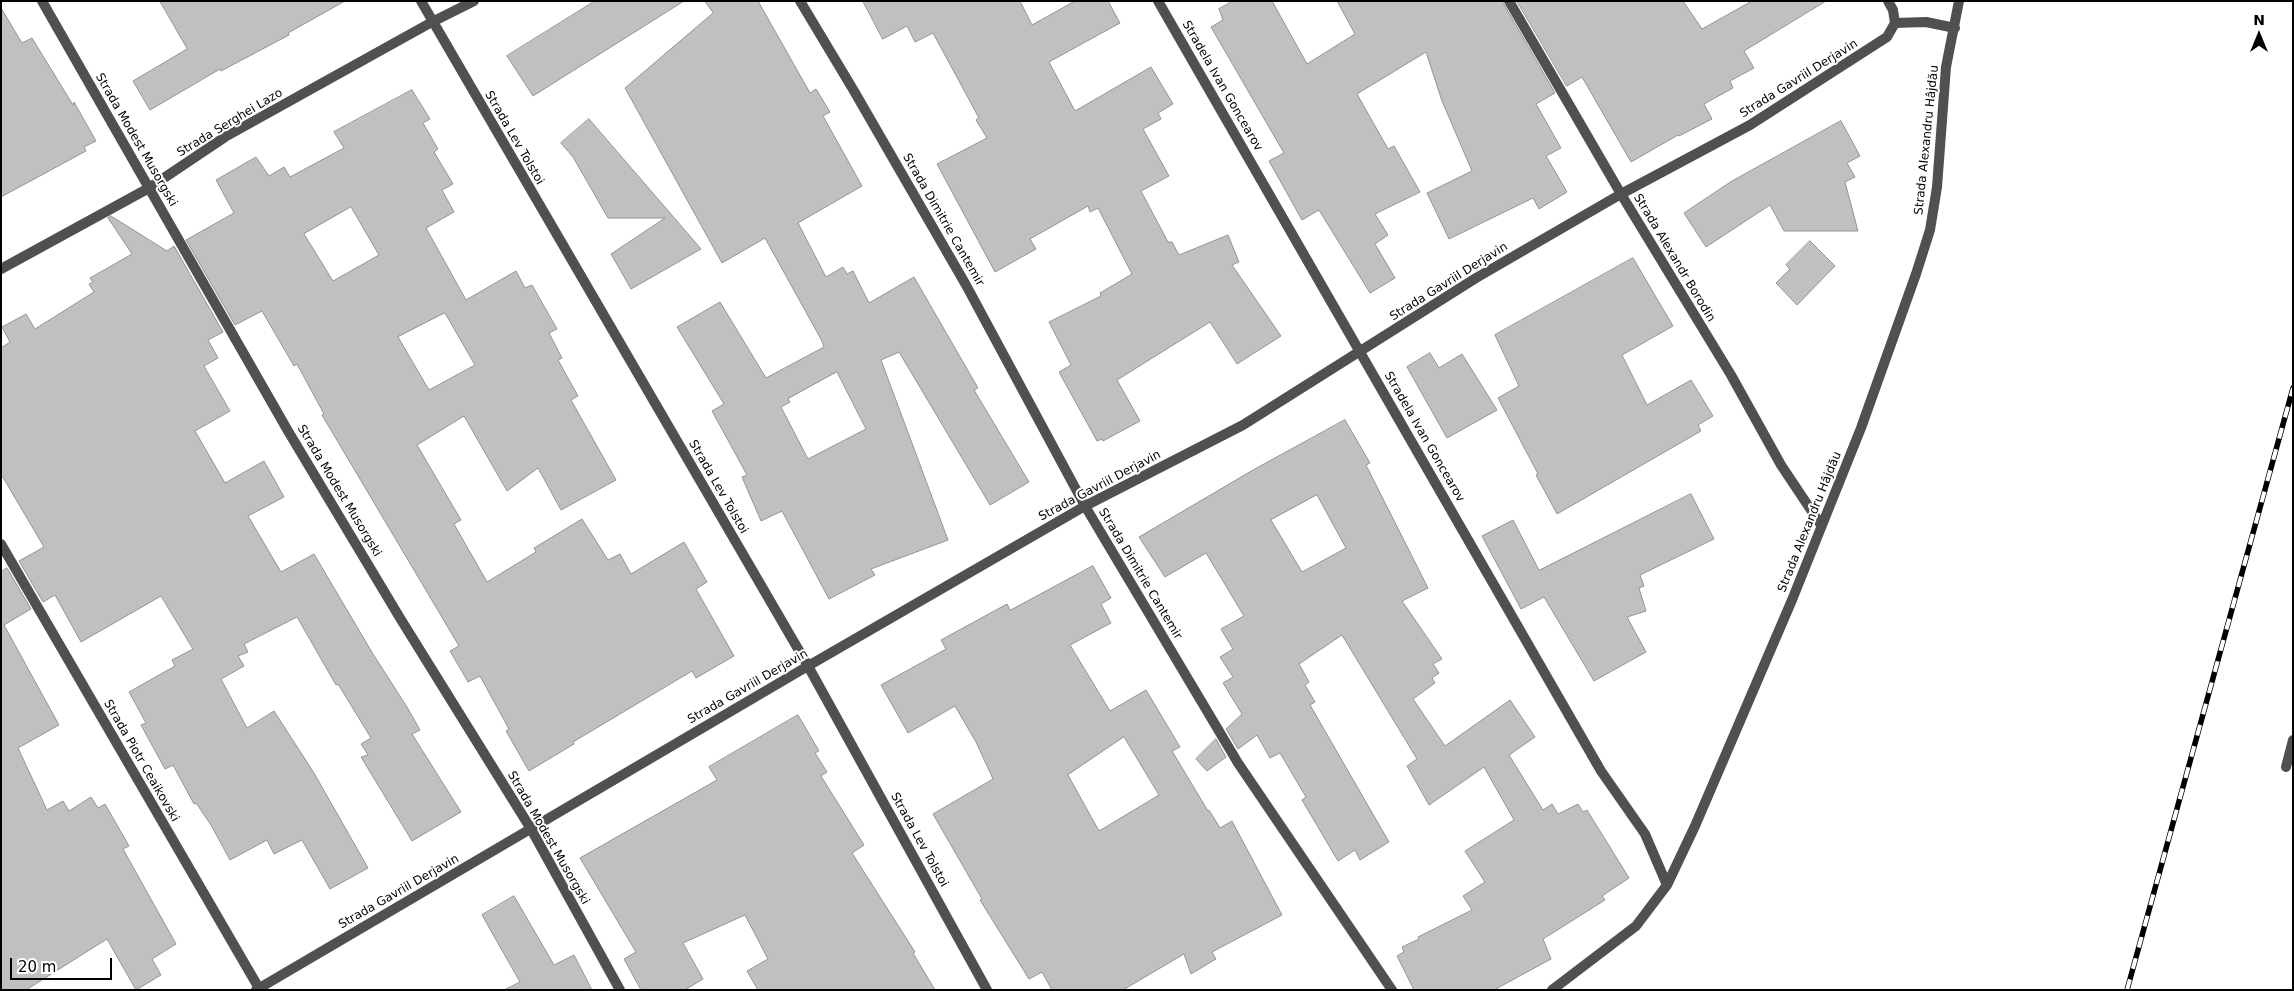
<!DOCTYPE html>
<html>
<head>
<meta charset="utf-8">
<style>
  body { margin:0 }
  #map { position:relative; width:2294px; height:991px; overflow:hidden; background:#fff; font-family:"DejaVu Sans",sans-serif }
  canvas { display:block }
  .frame { position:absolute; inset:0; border:2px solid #000; pointer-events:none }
  .north { position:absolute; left:2234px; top:10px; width:50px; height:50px; -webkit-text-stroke:4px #fff; paint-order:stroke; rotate:0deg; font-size:14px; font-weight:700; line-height:20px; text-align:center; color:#000 }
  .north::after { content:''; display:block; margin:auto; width:18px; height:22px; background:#000; clip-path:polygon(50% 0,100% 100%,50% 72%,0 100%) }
  .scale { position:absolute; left:10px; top:958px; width:102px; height:22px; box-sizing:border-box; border:2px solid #000; border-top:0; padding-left:6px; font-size:15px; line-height:18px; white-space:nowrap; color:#000; -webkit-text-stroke:4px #fff; paint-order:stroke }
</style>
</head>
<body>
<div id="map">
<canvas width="2294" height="991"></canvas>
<div class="frame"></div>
<div class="north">N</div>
<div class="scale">20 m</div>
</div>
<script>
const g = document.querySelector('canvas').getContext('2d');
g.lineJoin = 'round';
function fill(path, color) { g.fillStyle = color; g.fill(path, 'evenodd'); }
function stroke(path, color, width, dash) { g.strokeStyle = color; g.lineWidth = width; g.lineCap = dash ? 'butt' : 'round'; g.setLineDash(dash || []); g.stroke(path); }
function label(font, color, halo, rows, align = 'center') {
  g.font = font + ' "DejaVu Sans",sans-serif'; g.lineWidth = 4; g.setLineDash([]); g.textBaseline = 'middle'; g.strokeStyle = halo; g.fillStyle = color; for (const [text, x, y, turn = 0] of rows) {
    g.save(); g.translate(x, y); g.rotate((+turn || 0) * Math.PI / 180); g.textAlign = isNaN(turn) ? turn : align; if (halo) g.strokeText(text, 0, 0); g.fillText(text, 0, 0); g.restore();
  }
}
const building = new Path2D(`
  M160,1H345L288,33L289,35L221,71L220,69L150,110L133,81L187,49Z
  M595,1H684L533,96L507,56Z
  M705,1H758L810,93L816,89L830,112L823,116L862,186L798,223L826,277L843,267L847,274L853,271L869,303L914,277L978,388L974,390L1029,482L990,505L899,352L881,360L948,540L871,569L875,575L829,599L782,511L761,521L742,477L747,475L712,411L724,404L677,327L720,302L766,378L824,347L822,341L765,238L722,263L625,88L713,13ZM837,372L866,429L808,459L781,407L790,402L788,399Z
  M863,1H1020L1032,25L1075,1H1108L1120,23L1049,62L1075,111L1151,67L1173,104L1158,113L1161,119L1143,129L1169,176L1141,191L1168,242H1172L1179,255L1228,235L1239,262L1232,265L1281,336L1237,364L1210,322L1117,380L1140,421L1103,441L1102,439L1097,441L1059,372L1071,365L1049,322L1101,296L1100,293L1132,274L1098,208L1090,212L1088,206L1030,239L1036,249L995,272L937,164L987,138L976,120L979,118L933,33L915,42L907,26L883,39Z
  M1233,1H1272L1307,64L1355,34L1337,1H1502L1555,93L1536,104L1561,148L1546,156L1567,192L1539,209L1533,198L1449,239L1427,193L1472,171L1442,101L1426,52L1357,94L1388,149L1394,146L1420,192L1375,214L1388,235L1375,244L1395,278L1370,293L1319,210L1302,220L1269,161L1284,153L1211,27L1223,20L1219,9Z
  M1517,1H1683L1702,29L1752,1H1826L1744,51L1754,68L1730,81L1733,88L1704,104L1712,119L1679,136L1678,135L1631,162L1582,77L1567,86Z
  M1,8L22,43L32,38L73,105L74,102L96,141L84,147L86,151L1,197Z
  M412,90L430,119L423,123L438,149L434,152L453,184L442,190L454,212L426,228L466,300L516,271L525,288L532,285L557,329L549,333L562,358L558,360L578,396L571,400L616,480L561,510L538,468L507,491L464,416L417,445L461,520L454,524L487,582L536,552L534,548L582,519L608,560L620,554L631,574L684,542L707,582L696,589L734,656L696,678L692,671L573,742L574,744L529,771L506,731L509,729L480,676L468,682L450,651L459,646L322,415L324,414L297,364L294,366L262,311L235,325L186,240L234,213L216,180L256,157L269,176L284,167L290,177L344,148L334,132ZM351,207L379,255L333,281L304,234ZM445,313L475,365L429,390L398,337Z
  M589,119L701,249L631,289L611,254L665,218H608L573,157L561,143Z
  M1841,121L1860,156L1847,163L1855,177L1845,182L1858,231H1784L1770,205L1706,247L1684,213L1732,181Z
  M111,216L167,251L174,246L223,332L208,340L218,358L204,366L230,411L195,431L225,483L264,461L284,497L248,516L281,572L314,554L373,654L407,707L420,730L412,734L461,812L412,841L361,757L368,755L361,744L371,738L338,684L336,685L297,617L244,644L248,652L238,656L244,666L221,679L247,728L274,711L314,773L368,868L330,889L302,840L274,854L267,840L230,860L211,825L196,803L194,804L173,765L165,769L141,725L146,723L129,692L175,666L172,660L193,649L161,596L81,642L55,595L43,602L19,561L44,547L1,474V348L10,342L2,327L26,314L35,329L94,292L89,284L93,282L90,278L132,254L108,218Z
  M1810,241L1835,266L1797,305L1776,283L1790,269L1786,265Z
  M1633,258L1673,326L1622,355L1647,405L1691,380L1713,416L1698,425L1701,431L1557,514L1536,475L1538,474L1498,398L1519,386L1495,335Z
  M1430,353L1439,368L1462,354L1497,410L1447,438L1407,367Z
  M1345,420L1370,463L1366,465L1428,588L1402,601L1442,659L1433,664L1439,673L1432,678L1435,683L1413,699L1445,746L1510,700L1535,737L1509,755L1543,810L1552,804L1558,814L1578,804L1583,812L1587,810L1629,878L1602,896L1605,900L1543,939L1551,959L1494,990H1414L1397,956L1404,952L1402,947L1419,939L1418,937L1472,910L1463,896L1485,882L1465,851L1514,820L1484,767L1429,805L1407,766L1417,759L1342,635L1299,664L1309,682L1305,685L1315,702L1310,705L1389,842L1360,860L1355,850L1338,861L1302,800L1306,797L1280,753L1270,758L1257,735L1238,749L1226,729L1242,714L1223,683L1233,677L1220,657L1233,649L1221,629L1244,616L1206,553L1165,577L1139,537L1253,470ZM1317,495L1346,548L1302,572L1271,520Z
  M1691,494L1714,539L1640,575L1644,586L1639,588L1646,611L1627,617L1646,652L1594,681L1544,597L1521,609L1482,536L1513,520L1539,570Z
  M1093,566L1111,598L1101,604L1111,623L1070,645L1110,711L1146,690L1180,747L1172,751L1208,811L1209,810L1220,828L1232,821L1282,915L1212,952L1216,959L1191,974L1184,954L1123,990H1052L1042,972L1029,979L980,900L982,899L933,814L993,779L976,742L955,706L908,733L881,685L946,649L941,640L1007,604L1010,610ZM1124,737L1159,795L1099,831L1068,775Z
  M7,568L31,609L4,625L59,725L18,748L47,810L63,801L69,811L91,797L98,808L105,804L129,846L123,849L176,944L152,959L161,975L136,990L107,939L26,990H1V572Z
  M798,715L819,751L815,753L827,772L821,776L864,845L852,853L915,952L913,953L935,990H758L747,971L768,959L745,915L683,943L703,979L685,990H641L624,959L636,952L580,858L717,780L709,767Z
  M1216,739L1226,757L1207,771L1196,759Z
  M514,896L554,965L574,955L592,990H504L520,982L482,915Z`);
fill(building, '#c0c0c0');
stroke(building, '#949494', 1);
stroke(new Path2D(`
  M42,1L288,431L400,618L531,829L620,990
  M421,1L808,666L987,990
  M800,1L854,91L966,285L1085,506L1238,763L1392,990
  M1158,1L1601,771L1645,834L1667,885
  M1509,1L1621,194L1731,375L1781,465L1821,525
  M1888,1L1893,10L1895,23
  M1,269L149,188L225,137L432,22L474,1
  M1,544L260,990
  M2286,767L2293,740
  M256,990L808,666L1085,506L1243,425L1476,278L1621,194L1750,125L1887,37L1895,23L1926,22L1955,28
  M1552,990L1636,926L1667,885L1695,826L1792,600L1861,428L1916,274L1930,230L1937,187L1946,67L1959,1`), '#505050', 10);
const rail = new Path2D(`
  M2127,990L2293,388`);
stroke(rail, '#000', 5.5);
stroke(rail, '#fff', 4, [11]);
label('12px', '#000', '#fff', [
  ["Strada Gavriil Derjavin",1799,79,-32],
  ["Stradela Ivan Goncearov",1222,86,60],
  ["Strada Serghei Lazo",230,123,-31],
  ["Strada Lev Tolstoi",514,138,60],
  ["Strada Modest Musorgski",136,140,60],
  ["Strada Alexandru Hâjdău",1927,140,-84],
  ["Strada Dimitrie Cantemir",943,220,60],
  ["Strada Alexandr Borodin",1674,258,59],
  ["Strada Gavriil Derjavin",1449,282,-32],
  ["Stradela Ivan Goncearov",1424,437,60],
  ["Strada Gavriil Derjavin",1100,486,-28],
  ["Strada Lev Tolstoi",718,487,60],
  ["Strada Modest Musorgski",339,491,59],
  ["Strada Alexandru Hâjdău",1810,522,-68],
  ["Strada Dimitrie Cantemir",1140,574,59],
  ["Strada Gavriil Derjavin",748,687,-30],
  ["Strada Piotr Ceaikovski",141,761,60],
  ["Strada Modest Musorgski",548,838,60],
  ["Strada Lev Tolstoi",919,840,61],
  ["Strada Gavriil Derjavin",399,892,-30]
]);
</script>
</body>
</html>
